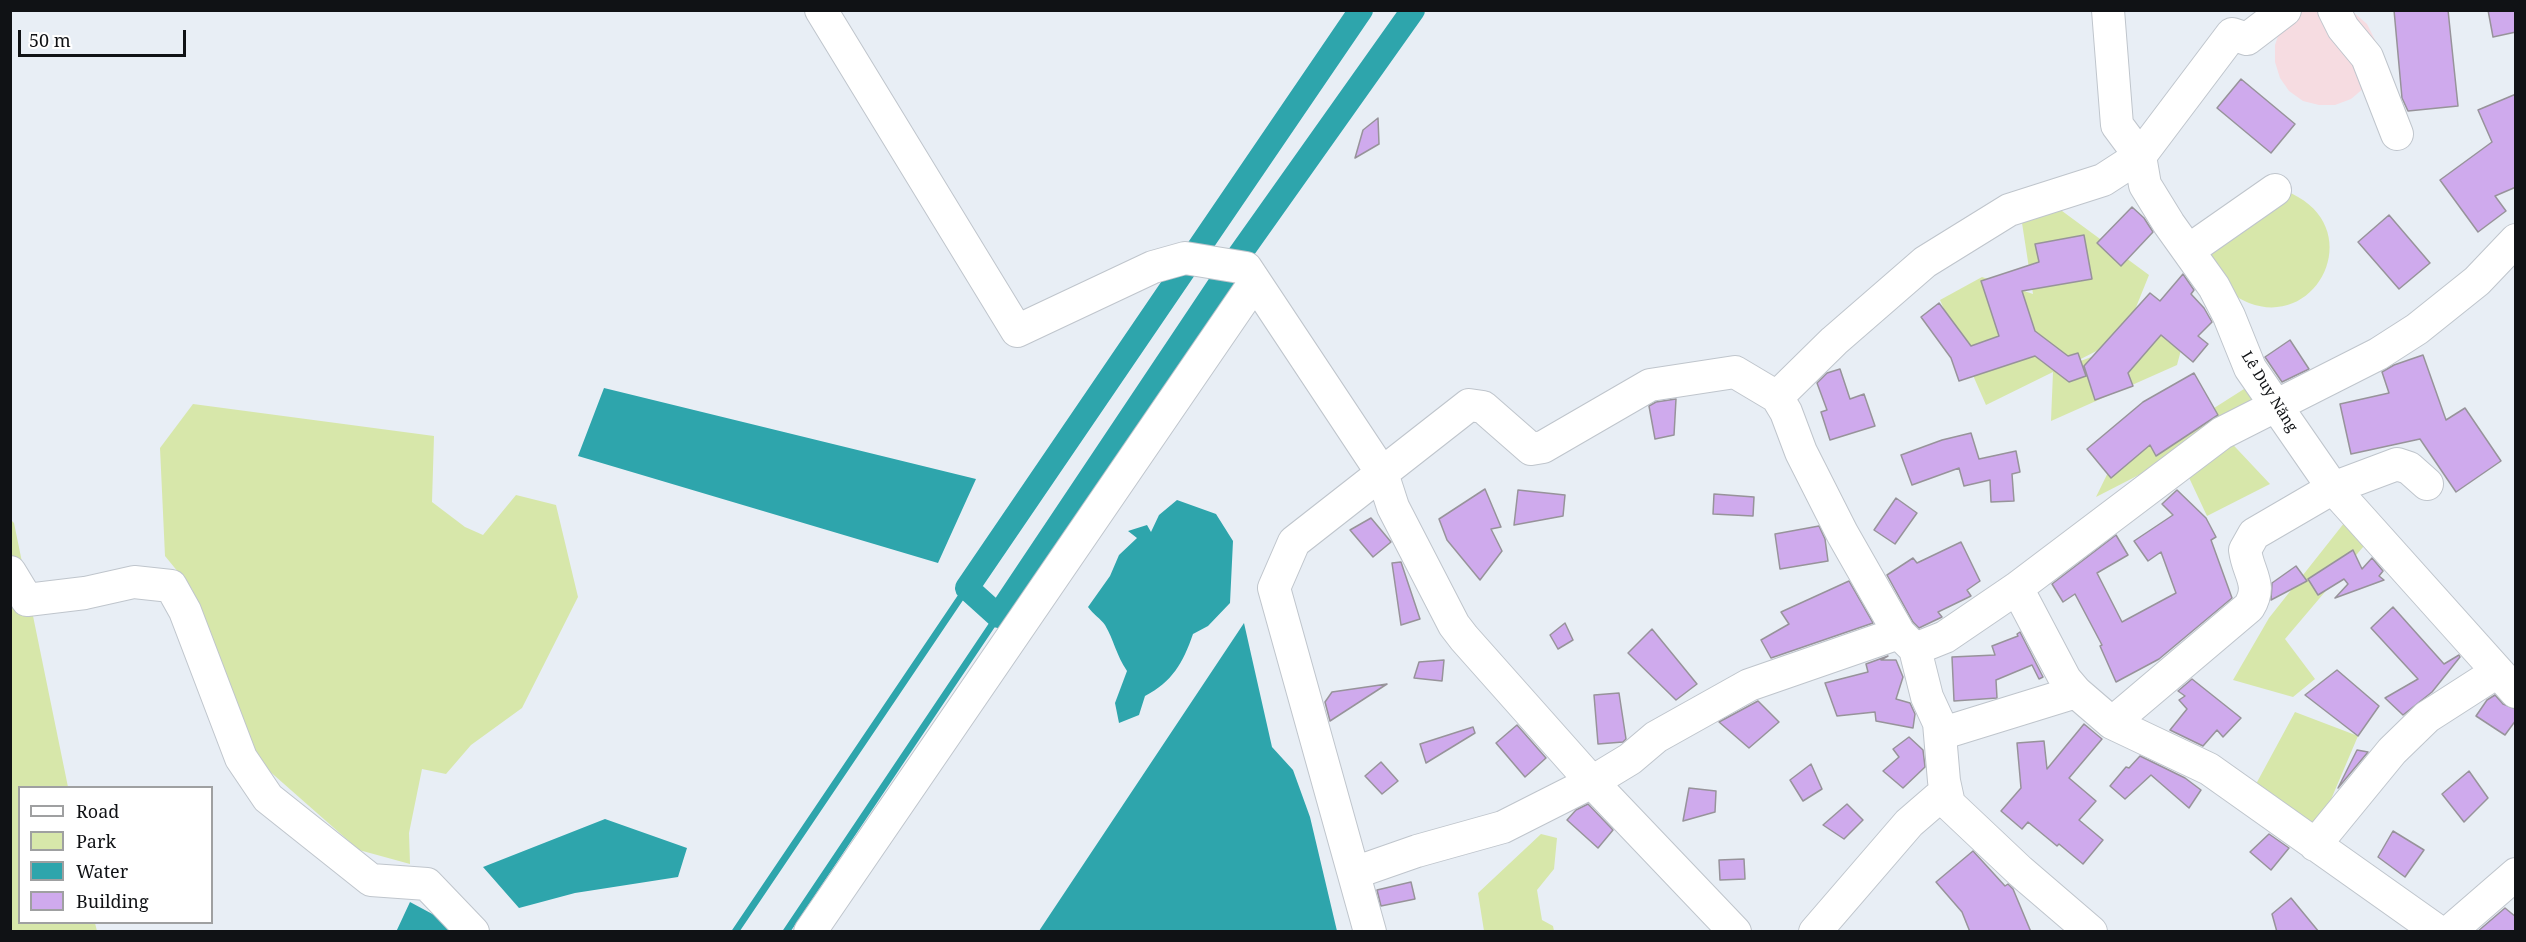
<!DOCTYPE html>
<html>
<head>
<meta charset="utf-8">
<style>
  body { margin:0 }
  #map { position:relative; width:2526px; height:942px; overflow:hidden; background:#e8eef5; font-family:"Noto Serif",serif }
  canvas { display:block }
  .frame { position:absolute; inset:0; border:12px solid #101215; pointer-events:none }
  .legend { position:absolute; left:18px; top:786px; width:195px; height:138px; box-sizing:border-box; background:#fff; border:2px solid #9fa0a1; margin:0; padding:8px 10px; list-style:none; font-size:18px; color:#101215 }
  .legend li { display:flex; align-items:center; gap:12px; height:30px }
  .legend b { width:30px; border:2px solid #9fa0a1 }
  .scale { position:absolute; left:18px; top:30px; width:168px; height:27px; box-sizing:border-box; border:3px solid #101215; border-top:0; padding-left:8px; font-size:18px; line-height:21px; white-space:nowrap; color:#101215; -webkit-text-stroke:4px #fff; paint-order:stroke }
</style>
</head>
<body>
<div id="map">
<canvas width="2526" height="942"></canvas>
<div class="frame"></div>
<ul class="legend">
<li><b style="height:8px;background:#fff"></b>Road</li>
<li><b style="height:16px;background:#d7e7aa"></b>Park</li>
<li><b style="height:16px;background:#2ea5ac"></b>Water</li>
<li><b style="height:16px;background:#cfaaed"></b>Building</li>
</ul>
<div class="scale">50 m</div>
</div>
<script>
const g = document.querySelector('canvas').getContext('2d');
g.lineJoin = 'round';
function fill(path, color) { g.fillStyle = color; g.fill(path, 'evenodd'); }
function stroke(path, color, width, dash) { g.strokeStyle = color; g.lineWidth = width; g.lineCap = dash ? 'butt' : 'round'; g.setLineDash(dash || []); g.stroke(path); }
function label(font, color, halo, rows, align = 'center') {
  g.font = font + ' "Noto Serif",serif'; g.lineWidth = 4.5; g.setLineDash([]); g.textBaseline = 'middle'; g.strokeStyle = halo; g.fillStyle = color; for (const [text, x, y, turn = 0] of rows) {
    g.save(); g.translate(x, y); g.rotate((+turn || 0) * Math.PI / 180); g.textAlign = isNaN(turn) ? turn : align; if (halo) g.strokeText(text, 0, 0); g.fillText(text, 0, 0); g.restore();
  }
}
fill(new Path2D(`
  M2300,11H2352L2367,24L2375,40L2377,57L2364,88L2351,99L2335,105H2319L2303,101L2289,91L2280,78L2275,62V45L2280,30Z`), '#f6dce1');
fill(new Path2D(`
  M2277,188C2373,217 2322,331 2249,303C2225,293 2216,276 2210,251Z
  M2058,208L2149,275L2124,337L2067,366L2140,339L2188,324L2177,365L2051,421L2053,372L1986,405L1940,300L1982,277L2033,294L2022,223Z
  M2255,382L2273,406L2096,497L2118,452L2178,431Z
  M193,404L434,436L432,502L465,527L483,535L516,495L556,505L578,597L522,708L471,745L446,774L422,769L409,833L410,864L359,850L250,754L192,589L165,556L160,448Z
  M2222,433L2270,484L2207,516L2184,467Z
  M2356,508L2380,527L2285,639L2315,679L2293,697L2233,680L2269,618Z
  M10,519L14,523L68,787L20,788V922L95,923L97,931H11Z
  M2295,712L2358,736L2315,837L2249,797Z
  M1541,834L1557,838L1554,869L1537,890L1542,920L1553,926L1554,931H1484L1478,893Z`), '#d7e7aa');
fill(new Path2D(`
  M604,388L976,479L938,563L578,456Z
  M1177,500L1216,514L1233,541L1230,603L1208,626L1193,634C1183,663 1172,682 1145,696L1139,715L1119,723L1115,703L1127,671C1116,655 1114,640 1105,625C1101,619 1093,614 1088,607L1110,576L1119,555L1137,538L1128,531L1147,525L1151,532L1159,515Z
  M1244,623L1272,747L1293,770L1310,817L1337,931H1039Z
  M605,819L687,848L678,877L575,893L519,908L483,867Z
  M410,902L464,931L396,932Z`), '#2ea5ac');
stroke(new Path2D(`
  M735,932L967,588
  M786,932L998,616`), '#2ea5ac', 7);
stroke(new Path2D(`
  M1361,10L967,588L998,616L1240,254L1413,10`), '#2ea5ac', 24);
const building = new Path2D(`
  M2394,10H2448L2458,106L2408,111L2402,98Z
  M2488,10H2516V32L2493,37Z
  M2241,79L2295,124L2271,153L2217,108Z
  M2516,94V187L2495,196L2506,211L2478,232L2440,180L2492,142L2478,110Z
  M1378,118L1379,144L1355,158L1363,130Z
  M2132,207L2144,218L2153,232L2121,266L2097,243Z
  M2389,215L2430,263L2399,289L2358,242Z
  M2084,235L2092,279L2022,291L2035,331L2068,356L2078,353L2086,376L2069,382L2035,356L1959,381L1951,358L1921,317L1939,303L1971,346L1999,336L1981,281L2039,262L2035,244Z
  M2183,274L2194,290L2191,294L2204,308L2212,322L2198,336L2208,344L2193,362L2161,335L2128,373L2133,386L2095,400L2084,366L2150,293L2160,301Z
  M2290,340L2309,369L2282,382L2265,357Z
  M2423,355L2446,420L2465,408L2501,461L2456,492L2420,439L2351,454L2340,404L2389,393L2382,372L2394,365Z
  M1840,369L1850,399L1864,394L1875,426L1830,440L1821,412L1827,410L1817,383L1827,373Z
  M2194,373L2218,415L2156,456L2150,445L2111,478L2087,449L2143,402Z
  M1676,399L1674,435L1655,439L1649,406L1656,402Z
  M1971,433L1979,459L2016,451L2020,472L2012,474L2014,501L1991,502L1990,480L1964,486L1959,468L1912,485L1901,455L1942,440Z
  M1485,489L1501,527L1491,529L1502,551L1480,580L1447,540L1439,519Z
  M1518,490L1565,495L1563,516L1514,525Z
  M2177,490L2206,518L2216,537L2211,540L2232,598L2159,659L2116,682L2100,646L2102,645L2075,594L2063,602L2052,584L2116,535L2128,555L2097,573L2122,622L2176,593L2161,552L2148,561L2134,541L2173,515L2162,504Z
  M1714,494L1754,497L1753,516L1713,514Z
  M1896,498L1917,513L1895,544L1874,530Z
  M1371,518L1391,542L1373,557L1350,530Z
  M1819,526L1825,539L1828,561L1780,569L1775,534Z
  M1961,542L1980,581L1967,590L1971,596L1938,612L1942,617L1919,628L1913,622L1887,575L1913,558L1917,563Z
  M2353,550L2362,569L2372,558L2383,571L2379,576L2384,580L2335,598L2348,584L2344,579L2318,595L2308,579Z
  M1401,562L1420,619L1401,625L1392,563Z
  M2296,566L2307,581L2271,600L2272,583Z
  M1849,581L1873,623L1771,658L1761,640L1789,624L1781,612Z
  M2393,607L2444,664L2459,655L2460,657L2432,692L2403,715L2385,698L2418,679L2371,628Z
  M1565,623L1573,640L1558,649L1550,635Z
  M1652,629L1697,684L1676,700L1628,653Z
  M2020,632L2043,677L2039,679L2032,665L1996,680L1997,698L1954,701L1952,657L1995,655L1992,646L2018,636L2017,634Z
  M1888,656L1881,660H1896L1903,677L1896,699L1910,703L1915,714L1913,728L1876,721L1875,712L1837,716L1825,683L1868,672L1866,664Z
  M1444,660L1442,681L1414,678L1419,662Z
  M2337,670L2379,706L2358,736L2305,695Z
  M2192,679L2241,718L2223,737L2217,730L2203,746L2170,730L2187,709L2179,700L2185,696L2178,691Z
  M1387,684L1330,721L1325,702L1332,692Z
  M1619,693L1626,739L1623,742L1598,744L1594,695Z
  M2495,695L2503,704L2516,709V720L2505,735L2476,716L2487,700Z
  M1758,701L1779,722L1749,748L1719,722Z
  M2084,724L2102,739L2069,778L2096,801L2079,820L2103,840L2083,864L2059,844L2057,846L2028,822L2022,829L2001,811L2021,788L2017,743L2044,741L2047,769Z
  M1517,725L1546,758L1525,777L1496,743Z
  M1473,727L1475,733L1426,763L1420,744Z
  M1909,737L1923,750L1925,767L1903,788L1883,771L1899,757L1893,749Z
  M2357,750L2368,752L2338,788Z
  M2140,756L2185,778L2201,790L2189,808L2151,775L2125,799L2110,786L2126,767L2129,768Z
  M1381,762L1398,781L1382,794L1365,776Z
  M1811,764L1822,789L1803,801L1790,780Z
  M2469,771L2488,798L2464,822L2442,794Z
  M1689,788L1716,791L1715,812L1683,821Z
  M1588,804L1613,830L1598,848L1567,820L1576,810Z
  M1847,804L1863,820L1844,839L1823,825Z
  M2393,831L2424,850L2405,877L2378,857Z
  M2269,834L2289,848L2271,870L2250,852Z
  M1973,851L2005,886L2008,884L2013,889L2031,932H1970L1962,912L1936,882Z
  M1744,859L1745,879L1720,880L1719,860Z
  M1411,882L1415,899L1381,906L1377,890Z
  M2291,898L2319,932H2277L2272,914Z
  M2505,908L2516,917V932H2477Z`);
fill(building, '#cfaaed');
stroke(building, '#97939a', 1.5);
const minor = new Path2D(`
  M821,10L1017,331L1153,267L1185,258L1246,268L1382,473L1393,507L1454,625L1464,638L1592,782L1735,932
  M2108,10L2117,125L2140,156L2145,185L2169,224L2214,287L2229,316L2250,368L2333,488L2516,692
  M2334,10L2343,28L2367,57L2397,134
  M2189,250L2275,190
  M1777,397L1786,412L1801,452L1842,533L1899,633L1915,649L1927,697L1939,723L1944,781L1949,804L2020,871L2091,932
  M10,572L27,600L85,593L134,582L171,586L185,611L241,758L268,798L371,880L427,884L473,932
  M2017,588L2065,679L2076,692L2112,723L2209,769L2439,932
  M1915,649L1945,637L2017,588L2222,433L2378,354L2417,329L2477,281L2516,240
  M2112,723L2249,607C2263,584 2248,574 2245,550L2254,534L2333,488L2397,464L2409,468L2427,484
  M1940,734L2076,692
  M2315,845L2392,751L2427,717L2497,672
  M1354,873L1417,851L1503,827L1592,782L1630,759L1656,737L1749,685L1899,633
  M810,932L1255,282
  M1370,932L1274,588L1294,542L1469,405L1483,407L1531,449L1543,447L1650,385L1735,372L1777,397L1834,341L1925,262L2009,210L2103,180L2140,156L2232,34L2247,39L2285,10
  M1815,932L1909,823L1946,791
  M2449,932L2516,874`);
stroke(minor, '#bfc5cc', 34);
stroke(minor, '#fff', 32);
label('15px', '#101215', '#fff', [
  ["Lê Duy Năng",2269,392,58]
]);
</script>
</body>
</html>
